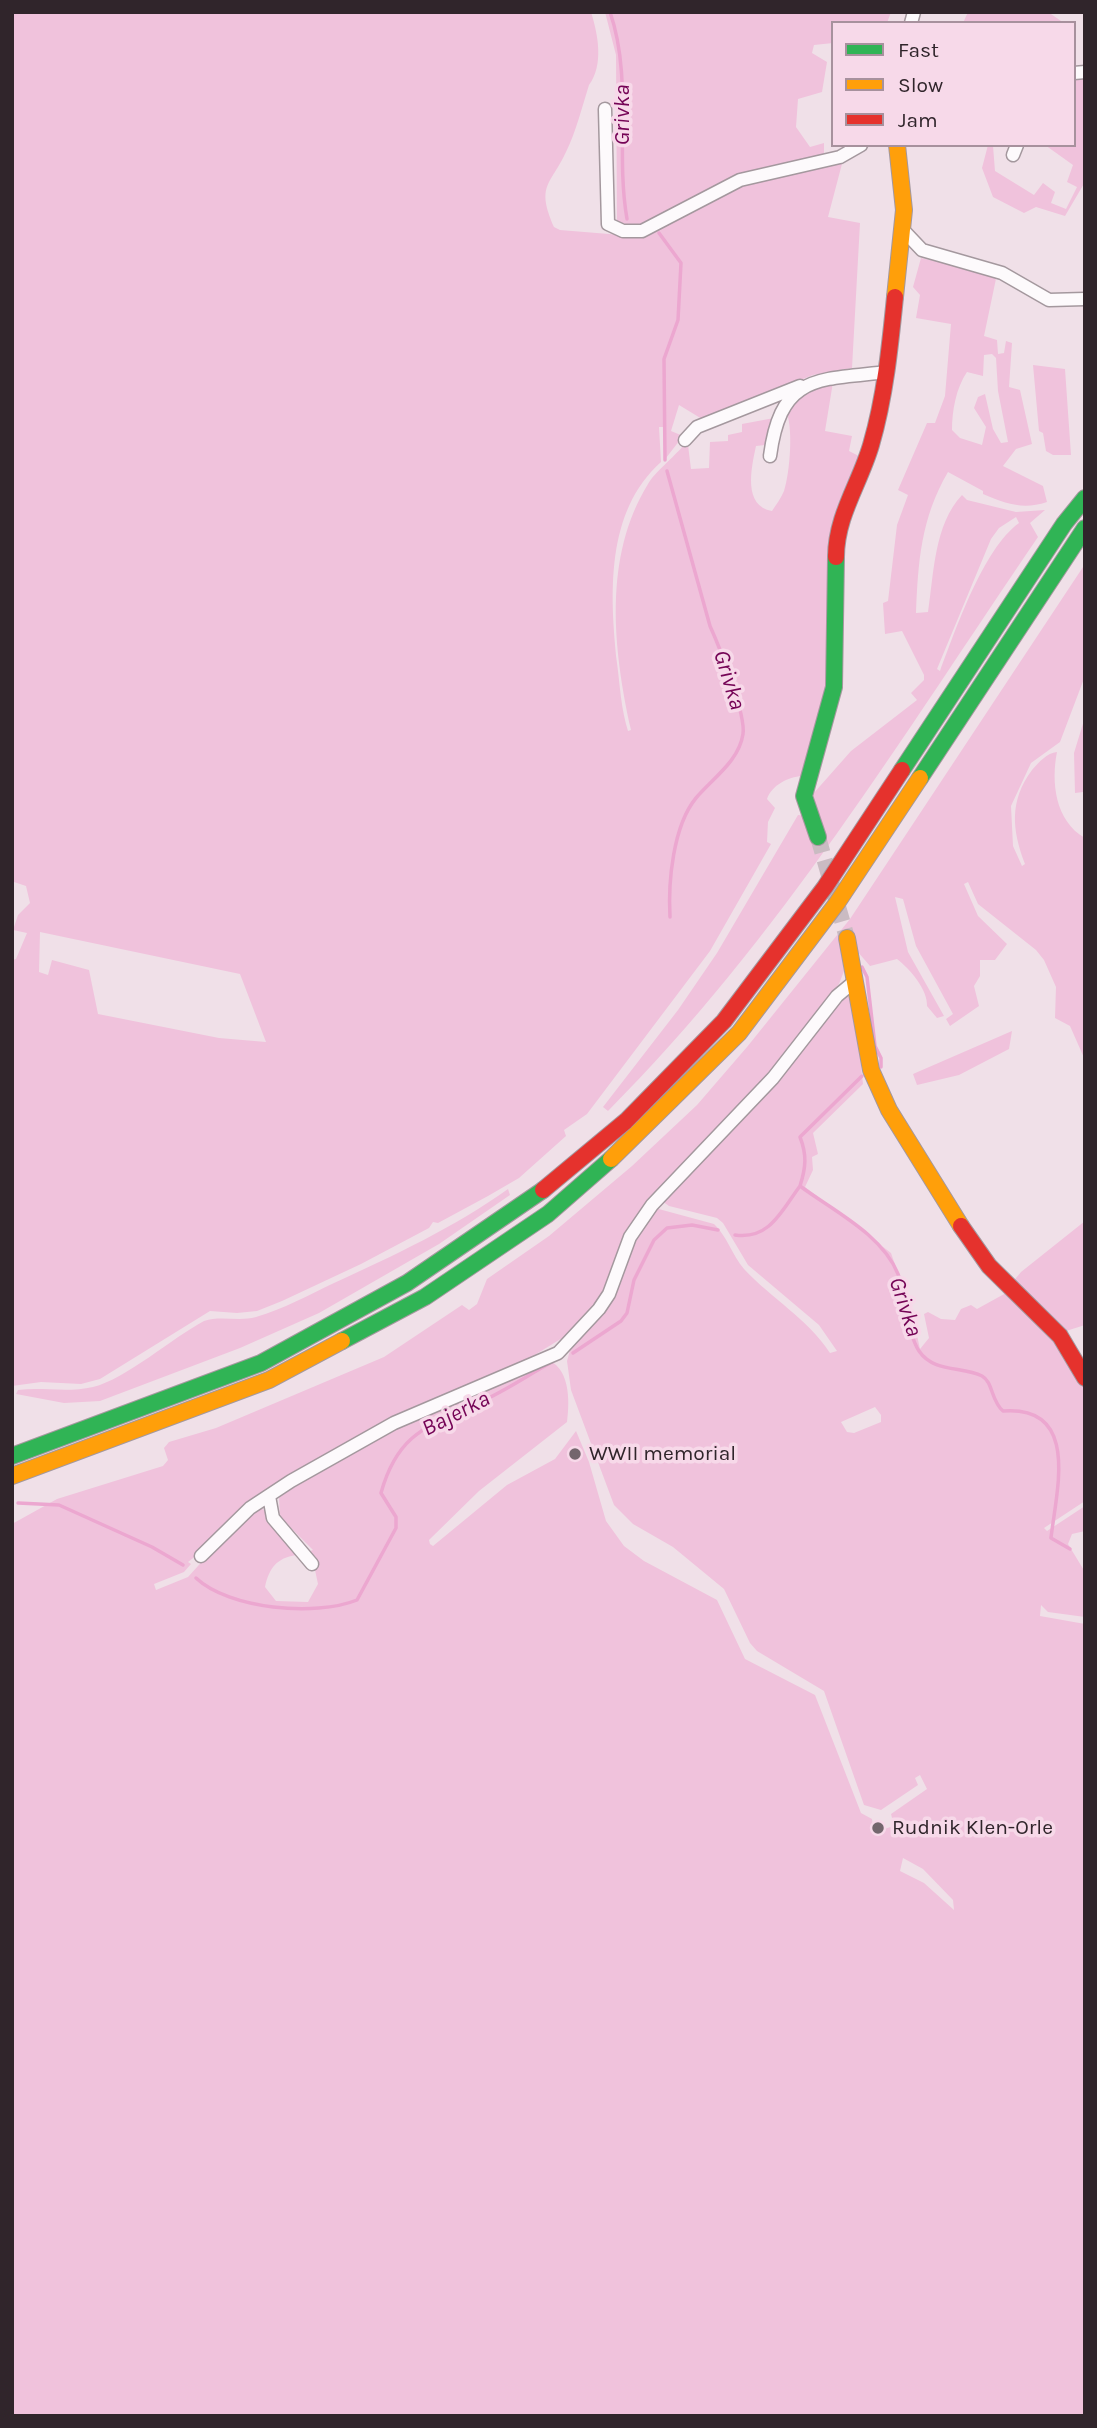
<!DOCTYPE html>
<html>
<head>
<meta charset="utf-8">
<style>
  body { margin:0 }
  #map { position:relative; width:1097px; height:2428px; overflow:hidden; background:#f0e0e8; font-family:Karla,sans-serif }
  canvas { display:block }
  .frame { position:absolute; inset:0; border:14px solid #30252b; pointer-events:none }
  .legend { position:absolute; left:831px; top:21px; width:245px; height:126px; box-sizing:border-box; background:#f7d9e9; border:2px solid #a7919d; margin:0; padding:9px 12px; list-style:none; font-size:21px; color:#30252b }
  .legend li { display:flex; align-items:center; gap:14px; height:35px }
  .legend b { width:35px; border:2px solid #a7919d }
</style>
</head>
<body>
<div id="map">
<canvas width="1097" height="2428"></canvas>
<div class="frame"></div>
<ul class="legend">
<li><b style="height:9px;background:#30b455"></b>Fast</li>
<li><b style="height:9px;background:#ff9f0a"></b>Slow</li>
<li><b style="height:9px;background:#e5322d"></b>Jam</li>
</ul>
</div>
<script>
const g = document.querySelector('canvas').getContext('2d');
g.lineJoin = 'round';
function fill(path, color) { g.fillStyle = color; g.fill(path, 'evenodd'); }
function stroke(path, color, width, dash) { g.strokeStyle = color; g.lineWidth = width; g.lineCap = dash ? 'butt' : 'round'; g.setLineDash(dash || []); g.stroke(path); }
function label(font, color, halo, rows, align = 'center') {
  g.font = font + ' Karla,sans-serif'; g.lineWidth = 7; g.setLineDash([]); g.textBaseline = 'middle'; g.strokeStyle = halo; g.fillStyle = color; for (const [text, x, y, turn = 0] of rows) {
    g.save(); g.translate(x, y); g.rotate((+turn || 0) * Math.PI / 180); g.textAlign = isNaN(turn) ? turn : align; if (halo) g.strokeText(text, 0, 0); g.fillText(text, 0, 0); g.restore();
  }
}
fill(new Path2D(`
  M12,12H591C598,34 604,65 589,85C582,107 576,132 566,152C550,186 536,185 554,227L560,230L621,235L741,183L843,160L828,217L860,223L852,368L813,375L702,419L679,405L671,431L683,436L666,458L665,427H659L661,462C605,512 610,595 617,663C620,686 621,709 628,731L631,730C613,649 603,557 648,484C654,473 674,457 684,445H688L691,469L709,468L710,442L728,441V435L742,432V424L774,418L765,445L756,446C751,469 743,506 772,511C776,505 781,498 784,491C790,473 794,424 785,409L798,391L834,376L825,431L852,436L849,451L859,456L828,570V683L802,776C788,777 772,785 767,799L775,808L768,822L767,842L771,844L710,951L587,1114L564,1130L566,1136L519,1178L488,1196L438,1223L433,1222L429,1228L361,1264L282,1301L257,1311L237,1313L210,1311L100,1379L81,1384L41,1382L12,1386V960L16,959L27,933L13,930L18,915L30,903L26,886L14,882L12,886ZM40,932L240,974L266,1042L219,1038L98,1014L89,970L52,960L48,975L39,972Z
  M891,12L887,23H833V43L814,45L812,53L827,62L822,92L798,99L796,127L810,147L824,143V157L777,167L645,226L617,223L616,55L605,12Z
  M968,12H1048L1064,23H963Z
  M1085,76V182L1065,216L1036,207L1024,213L993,197L982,168L988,145H997L993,146L995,171L1034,195L1043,183L1055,192L1051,203L1066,209L1077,187L1067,182L1073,165L1045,145H1074V81Z
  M921,258L997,274L984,336L997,340L998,354L1004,353L1006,341L1012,343L1009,387L1020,390L1032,444L1016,449L1003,466L1043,486L1047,502C1023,510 1007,504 983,494V491L948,472C921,518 918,562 916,613L928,612C934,573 934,525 962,495L967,500L1016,512L1045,510L1030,523L1038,537C903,735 779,940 608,1111L603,1107L678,1010L717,953L798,815L819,817L813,794L851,751L917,700L911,693L924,680V675L902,631L885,634L883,603L888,601L897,525L908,495L898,490L927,423H935L945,396L951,324L916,318L920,295L913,287ZM992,354L996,358L998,391L1008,442L1001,443L993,429L985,394L978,397L974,408L986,427L982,445L979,444L960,438L952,430C952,411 956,388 967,372L983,376L984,355ZM1016,517L1019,523C983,549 956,629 940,671L937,669L991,539L999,528Z
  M1033,365L1065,369L1071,455H1053L1046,451L1043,433L1039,431Z
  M1085,564V676L1060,742L1031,763L1011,806L1013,846L1022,866L1025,864C1012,830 1009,801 1032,770C1039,762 1047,753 1057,752C1051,782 1055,821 1085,838V1060L1070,1026L1055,1018L1056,987L1044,960L1036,950L978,904L968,882L964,884L978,916L1007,944L995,960H980V976L974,986L979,1006L950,1026L946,1019L953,1014L916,946L903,899L895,897L908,952L944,1016L937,1018L927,1006C928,990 910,969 897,959L870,966L857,951L853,936L839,937L844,971L839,984L753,1092L644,1209L625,1237L603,1295L592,1314L572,1332L507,1372L371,1431L269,1492L246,1502L231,1521L219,1530V1538L188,1562L191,1564L184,1572L154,1584L156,1590L188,1577L237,1523L257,1507C272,1511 295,1539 296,1555C277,1558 269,1568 265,1587L276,1601L308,1602L318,1584L315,1570L305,1553L313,1550L280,1517L279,1498L286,1488L372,1437L498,1385L545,1359C570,1366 570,1400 567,1422L479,1491L429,1540L430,1544L433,1546L507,1485L555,1459L576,1431L589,1462L606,1521L624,1546L644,1561L717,1600L745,1659L815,1695L861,1813L872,1819L874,1832L894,1826L891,1814L927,1789L920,1775L915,1778L918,1785L881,1810L864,1805L824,1691L757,1651L750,1643L724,1589L673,1547L633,1524L614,1505L571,1390L567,1361L571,1347L606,1307L631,1242L655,1208L714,1224C727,1236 732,1255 744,1269C772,1299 807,1318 830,1353L837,1351L819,1325L748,1265L723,1223L717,1218L669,1206L662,1201L770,1085L838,1000L850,996L854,1000L863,1084L813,1133L818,1154L812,1157L813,1170L805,1187L891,1253L913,1317L920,1349L929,1338L924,1314L928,1312L941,1319L955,1320L961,1309L971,1305L977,1309L1006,1293L1020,1301L1056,1336L1085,1385V1501L1044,1528L1047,1531L1085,1506V1531L1072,1534L1068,1544L1085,1572V1617L1048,1612L1041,1605L1040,1616L1085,1624V2416H12V1524L57,1499L163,1466L168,1460L164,1448L169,1442L216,1428L384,1357L462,1305L469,1310L477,1304L487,1279L549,1236L632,1166L697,1105L747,1047L850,919ZM875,1407L881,1415V1422L854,1433L847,1432L841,1422ZM903,1858L923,1869L953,1900L954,1910L924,1883L900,1871Z
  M1085,717L1083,792L1075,793L1074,753Z
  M1012,1031L1009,1049L959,1075L917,1085L913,1074Z
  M508,1189L510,1195L439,1244L319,1313L240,1348L100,1401L64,1403L16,1394L18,1390C42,1387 68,1393 93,1387C126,1379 172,1338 204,1321C221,1315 238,1322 256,1317C283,1309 309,1295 334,1283C393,1256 455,1227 508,1189Z
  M1085,1221V1325L1066,1331L1011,1284L1021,1272Z`), '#f0c2dc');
stroke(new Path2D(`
  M610,12C633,79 615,150 627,219
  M659,233L681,263L678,320L664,359L665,460
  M667,471L710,626C719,646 746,714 743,734C739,761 713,778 696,798C673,826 668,882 670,917
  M862,967L867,977L875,1046L881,1058V1067
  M862,1076L800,1137C807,1155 806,1167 800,1186C832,1210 882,1234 898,1274C907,1296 907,1333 919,1351C934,1373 962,1366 982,1376C993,1382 991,1401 1003,1411C1081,1405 1056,1492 1051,1538L1070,1549
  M735,1235C770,1240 782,1210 800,1186
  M573,1353L621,1321L627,1313L634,1280L654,1240L667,1228L692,1225L718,1230
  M18,1503L59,1505L152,1547L183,1565
  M196,1578C229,1609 315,1617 357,1600L396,1528V1517L381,1493C398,1432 429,1426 480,1402C505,1391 528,1375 552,1362`), '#eca7d0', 3.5);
stroke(new Path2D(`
  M818,837L847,938`), '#cabbc2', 16, [16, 8]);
const street = new Path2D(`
  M911,23L914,12
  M1074,73L1085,72
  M605,109L608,224L623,231H642L740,180L840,157L861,145
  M1013,155L1017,145
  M903,230L922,250L1002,273L1049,300L1085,299
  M685,440L697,427L800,386
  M770,456C781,374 817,380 887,372
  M269,1496L273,1518L312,1564
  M201,1556L250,1508L291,1481L394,1423L558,1353L599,1309L609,1294L630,1237L652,1205L773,1078L837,996L855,981`);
const fast = new Path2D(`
  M902,770L1064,524L1085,498
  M920,778L1085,528
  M818,837L804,796L834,687L836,557
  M342,1341L425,1297L548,1214L611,1159
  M12,1456L261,1363L407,1283L543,1190`);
const slow = new Path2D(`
  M895,297L904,210L897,145
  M847,938L871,1070L889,1110L961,1226
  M611,1159L739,1033L837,903L920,778
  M12,1476L269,1380L342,1341`);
const jam = new Path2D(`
  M836,557C836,516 860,483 871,445C885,397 890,347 895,297
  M543,1190L626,1121L724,1021L825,887L902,770
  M961,1226L989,1266L1060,1336L1085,1378`);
stroke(street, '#a4989e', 15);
stroke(fast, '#a4989e', 18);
stroke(slow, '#a4989e', 18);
stroke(jam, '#a4989e', 18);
stroke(street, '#fdfafc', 12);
stroke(fast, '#30b455', 16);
stroke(slow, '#ff9f0a', 16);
stroke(jam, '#e5322d', 16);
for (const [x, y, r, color] of [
  [575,1454,7,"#73666d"],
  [878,1828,7,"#73666d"]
]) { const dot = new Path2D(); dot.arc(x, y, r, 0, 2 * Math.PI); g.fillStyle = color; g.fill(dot); stroke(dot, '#f7d9e9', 2.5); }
label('21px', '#30252b', '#f7d9e9', [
  ["WWII memorial",589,1454],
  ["Rudnik Klen-Orle",892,1828]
], 'left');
label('italic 23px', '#750456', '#f7d9e9', [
  ["Grivka",622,115,-90],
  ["Grivka",729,680,73],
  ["Grivka",905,1307,72],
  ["Bajerka",456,1414,-27]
]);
</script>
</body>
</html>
